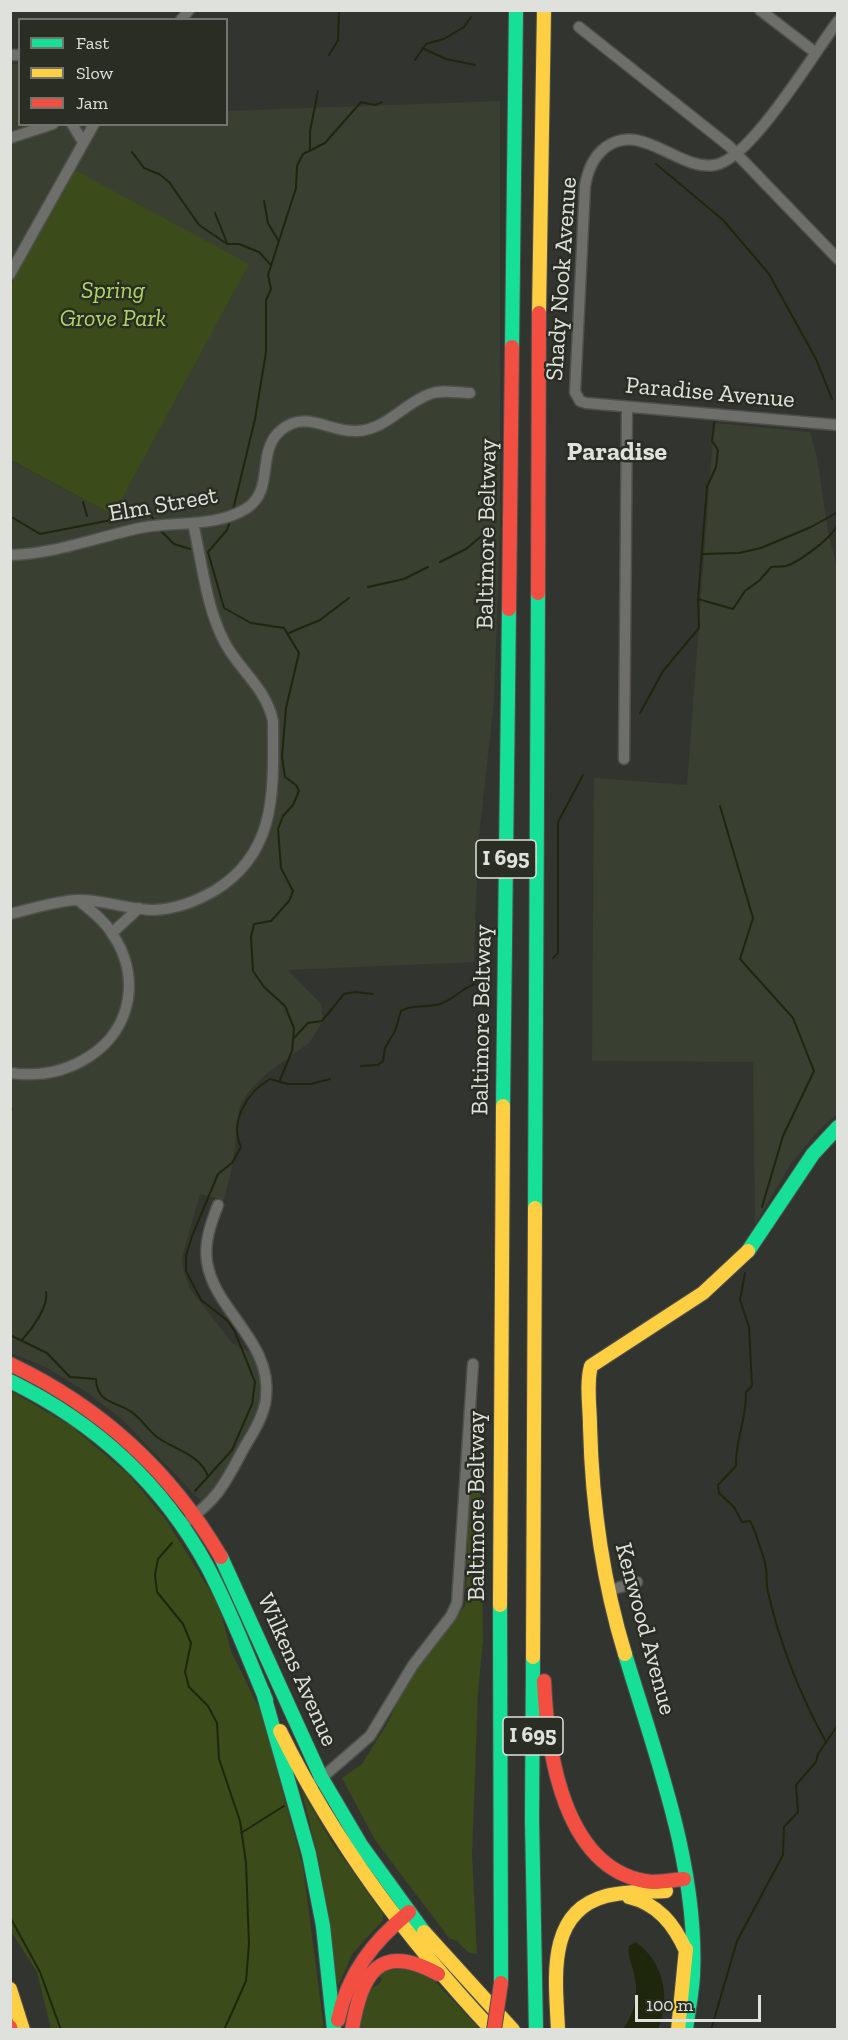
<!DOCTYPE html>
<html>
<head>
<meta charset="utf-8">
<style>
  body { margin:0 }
  #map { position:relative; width:848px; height:2040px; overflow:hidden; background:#32352f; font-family:"Zilla Slab",serif }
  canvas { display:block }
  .frame { position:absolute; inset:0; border:12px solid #dfe2dc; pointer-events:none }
  .legend { position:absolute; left:18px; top:18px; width:210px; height:108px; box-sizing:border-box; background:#292d24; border:2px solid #72756e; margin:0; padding:8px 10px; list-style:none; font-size:18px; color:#dfe2dc }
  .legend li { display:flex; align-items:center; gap:12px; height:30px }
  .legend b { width:30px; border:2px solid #72756e }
  .scale { position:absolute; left:635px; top:1995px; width:126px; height:27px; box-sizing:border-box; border:3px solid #dfe2dc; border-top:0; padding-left:8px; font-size:18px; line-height:21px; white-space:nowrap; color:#dfe2dc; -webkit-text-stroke:4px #292d24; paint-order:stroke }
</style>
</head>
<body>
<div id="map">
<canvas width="848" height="2040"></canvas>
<div class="frame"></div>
<ul class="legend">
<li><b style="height:8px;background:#16e098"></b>Fast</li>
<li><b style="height:8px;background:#ffcf43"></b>Slow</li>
<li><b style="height:8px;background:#f24e42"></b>Jam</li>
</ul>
<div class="scale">100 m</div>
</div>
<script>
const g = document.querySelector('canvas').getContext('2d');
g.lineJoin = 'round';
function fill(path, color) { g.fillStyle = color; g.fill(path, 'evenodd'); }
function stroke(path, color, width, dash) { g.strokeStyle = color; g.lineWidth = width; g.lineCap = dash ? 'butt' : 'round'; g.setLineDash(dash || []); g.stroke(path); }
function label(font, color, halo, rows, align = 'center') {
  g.font = font + ' "Zilla Slab",serif'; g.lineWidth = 5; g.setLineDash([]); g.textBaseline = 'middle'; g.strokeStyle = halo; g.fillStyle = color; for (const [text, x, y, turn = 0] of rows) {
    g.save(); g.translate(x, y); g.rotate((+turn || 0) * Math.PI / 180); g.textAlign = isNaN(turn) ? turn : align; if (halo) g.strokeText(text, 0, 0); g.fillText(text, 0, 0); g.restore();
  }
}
fill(new Path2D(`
  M10,64H19L20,124H226L227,111L500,101V531L494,702L478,845L474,962L288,970L321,1004L323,1021L309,1043L267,1073L249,1091L239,1108L233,1163L224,1200L200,1194L182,1257L183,1269L190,1289L232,1343L256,1355L263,1391L260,1406L227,1472L209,1497L202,1502L124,1421L88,1393L47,1368L11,1353L10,460L113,515L73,169L11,284Z
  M714,423L810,432L817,457L828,532L838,572L837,1114L817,1132L791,1163L755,1225L753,1062L592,1061L594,778L687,785Z`), '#393f31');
fill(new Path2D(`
  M73,169L249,264L113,515L11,460V284Z
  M11,1391L71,1426L128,1474L167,1521L214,1597L221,1613L231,1651L261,1712L303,1866L324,2029H51L37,1972L11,1931Z
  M480,1427L483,1641L478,1692L472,1854L477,1954L469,1953L457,1941L449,1938L375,1840L342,1778L362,1764L387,1724L416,1664L465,1606L473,1428Z
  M301,1789L331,1841L383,1914V1920L352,1954L338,1987L319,1861Z
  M390,1963L425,1971L480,2029L360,2030L366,1990L378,1985L382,1979L375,1973Z`), '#3b4b1a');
fill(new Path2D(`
  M636,1942C664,1962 671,1999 658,2029H623C635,2013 639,1993 634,1974C632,1964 627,1956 629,1946Z`), '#1e270c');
stroke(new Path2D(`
  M422,48L446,59L475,65
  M329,55L338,40L339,10
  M415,60L426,44L444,39L464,27L471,17
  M310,149V131L318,91
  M132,152L144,168L159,174L169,182L199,225L227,244H239L259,252L270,264
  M656,164L723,220L769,274L816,359L832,399
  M264,201L268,223L278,240
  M215,213L227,243
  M83,502L87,516
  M233,510L255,419L266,352V300L271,289L268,275L296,188L297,166L303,154L325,143L361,102L375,105L382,102
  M10,516L40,534L142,514L151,516L155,521
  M230,521L227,530L208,552L224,608L251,623L284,628L299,653L286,708L282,757L285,777L296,785L299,791L293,805L283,816L278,829L281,868L293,891L289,901L271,921L254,924L251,937L253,971L264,987L285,1006L294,1028L292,1051L280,1080
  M159,529L174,544L190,549
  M702,554L739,553L761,548L811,527L838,512
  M440,562L466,549L491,528
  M368,587L404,579L428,567
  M698,599L733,609L745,591L760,580L771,567C776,566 781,567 786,566C799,562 835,536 838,523
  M289,633L320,620L349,598
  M640,713L663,671L699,628L698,599L707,487L716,467L718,450L712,441L715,418
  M720,806L753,918L740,959L793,1018L814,1071L783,1136L762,1207
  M553,958L558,953V822L583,775
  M294,1038L308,1023L322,1021L344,994L355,992L373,994
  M361,1066L378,1065L383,1061L385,1048L395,1031L401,1011C412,1004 427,1008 440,1004C453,1000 462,988 475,984
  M10,1109H12
  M745,1273L740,1300L749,1327L752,1386L746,1392C747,1418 735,1440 736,1466L718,1485L719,1493L734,1507L742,1522L750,1521C754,1527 766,1563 766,1569C767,1576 766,1584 768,1592C780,1644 800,1695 826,1742
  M10,1335L47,1353L70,1377L96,1379C97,1403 114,1401 130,1411C141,1417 147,1430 157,1437C173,1449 202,1455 208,1477
  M22,1340C32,1329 49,1306 46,1292
  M195,1491L232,1450L252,1404L255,1382L235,1332L228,1321L201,1300L186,1271V1256L192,1236L218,1174L232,1163L241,1147C229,1122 247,1092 270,1079L288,1084H311L330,1079
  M172,1543L158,1559L155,1575L157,1592L183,1624L191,1643L185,1672L189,1687L208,1706L217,1723L219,1759L240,1821L246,1863L249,1944L246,1981L224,2030
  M241,1833L284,1806
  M10,1917L40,1972L61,2030
  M711,2030L737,1941L783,1855L784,1827L798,1812L796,1785L816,1762L818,1754L838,1725`), '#1e270c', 2);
const street = new Path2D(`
  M760,10L816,53
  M181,20L189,10
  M838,21C814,53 751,159 715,165C678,171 642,121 606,147C593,157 588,170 585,186L575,392L580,401L586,403L838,425
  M579,27L729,146L838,259
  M10,55H20
  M72,124L83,142
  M10,138L53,124
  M10,274L94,124
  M10,555C54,554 98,537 140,528C175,521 216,528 247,508C275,489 256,453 280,431C306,408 329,433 357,431C386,430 404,403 430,394C442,389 458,393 470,393
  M624,759L627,407
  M10,914C32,909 55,901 77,900C103,899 129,910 154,910C176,909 195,902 214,891C279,852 273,787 273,721C266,688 240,671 225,643C206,608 202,562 193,523
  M112,933L139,908
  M10,1073C39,1077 66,1072 90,1056C133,1028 141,974 111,932C103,919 90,910 78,900
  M182,1525C218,1499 223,1487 244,1448C253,1433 264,1416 266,1398C273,1342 214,1310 207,1262C204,1242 211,1223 218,1205
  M607,1591L637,1582
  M317,1782L370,1736L413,1665L451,1616L457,1603L473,1364`);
const fast = new Path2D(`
  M512,347L516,10
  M503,1106L509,609
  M535,1208L538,593
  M748,1251L813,1154L838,1127
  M10,1381C94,1422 162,1483 207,1566C230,1609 247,1655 266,1700
  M221,1557L321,1777L361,1845L424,1932
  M500,1605L501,1983
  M625,1654C656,1757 698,1866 693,1975C692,1994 688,2012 686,2030
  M533,1657L532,1820L536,2030
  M263,1692L309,1854L323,1926L334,2030`);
const slow = new Path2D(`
  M539,313L544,10
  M500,1605L503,1106
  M625,1654C602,1579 592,1505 590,1426C590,1407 586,1384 591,1366L703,1293L748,1251
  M533,1657L535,1208
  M280,1731C335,1843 407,1939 492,2030
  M629,1897C658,1904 674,1924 686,1951
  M424,1932L513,2030
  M10,1989L23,2030
  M558,2030C556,1981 545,1912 606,1896C625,1891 646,1892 666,1891
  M678,2030L686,1949`);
const jam = new Path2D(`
  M538,593L539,313
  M509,609L512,347
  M10,1364C101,1407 170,1470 221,1557
  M544,1681C547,1750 563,1873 652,1882C663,1882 673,1880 684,1879
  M338,2020C348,1973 373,1942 409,1912
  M10,2027L11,2030
  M352,2030C361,1974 379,1941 438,1974`);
stroke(street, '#4e504c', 13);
stroke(fast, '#4e504c', 16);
stroke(slow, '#4e504c', 16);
stroke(jam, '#4e504c', 16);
stroke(street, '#6e6f6b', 10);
stroke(fast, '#16e098', 14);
stroke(slow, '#ffcf43', 14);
stroke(jam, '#f24e42', 14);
const jamBridge = new Path2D(`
  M494,2030L501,1983`);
stroke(jamBridge, '#4e504c', 16, []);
stroke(jamBridge, '#f24e42', 14);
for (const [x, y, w] of [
  [506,859,60],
  [533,1736,60]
]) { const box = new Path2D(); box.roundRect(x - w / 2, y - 19, w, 38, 4.5); g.fillStyle = '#292d24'; g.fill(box); stroke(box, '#dfe2dc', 1.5); }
label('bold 22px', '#dfe2dc', null, [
  ["I 695",506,859],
  ["I 695",533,1736]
]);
label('24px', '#dfe2dc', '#292d24', [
  ["Shady Nook Avenue",562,279,-86],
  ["Paradise Avenue",710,393,5],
  ["Elm Street",163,505,-10],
  ["Baltimore Beltway",487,534,-89],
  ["Baltimore Beltway",482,1020,-89],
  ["Baltimore Beltway",477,1506,-90],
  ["Kenwood Avenue",645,1629,75],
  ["Wilkens Avenue",297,1670,66]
]);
label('italic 24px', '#add85f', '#292d24', [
  ["Spring",113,291],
  ["Grove Park",113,319]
]);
label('bold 26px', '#dfe2dc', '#292d24', [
  ["Paradise",617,453]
]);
</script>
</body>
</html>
